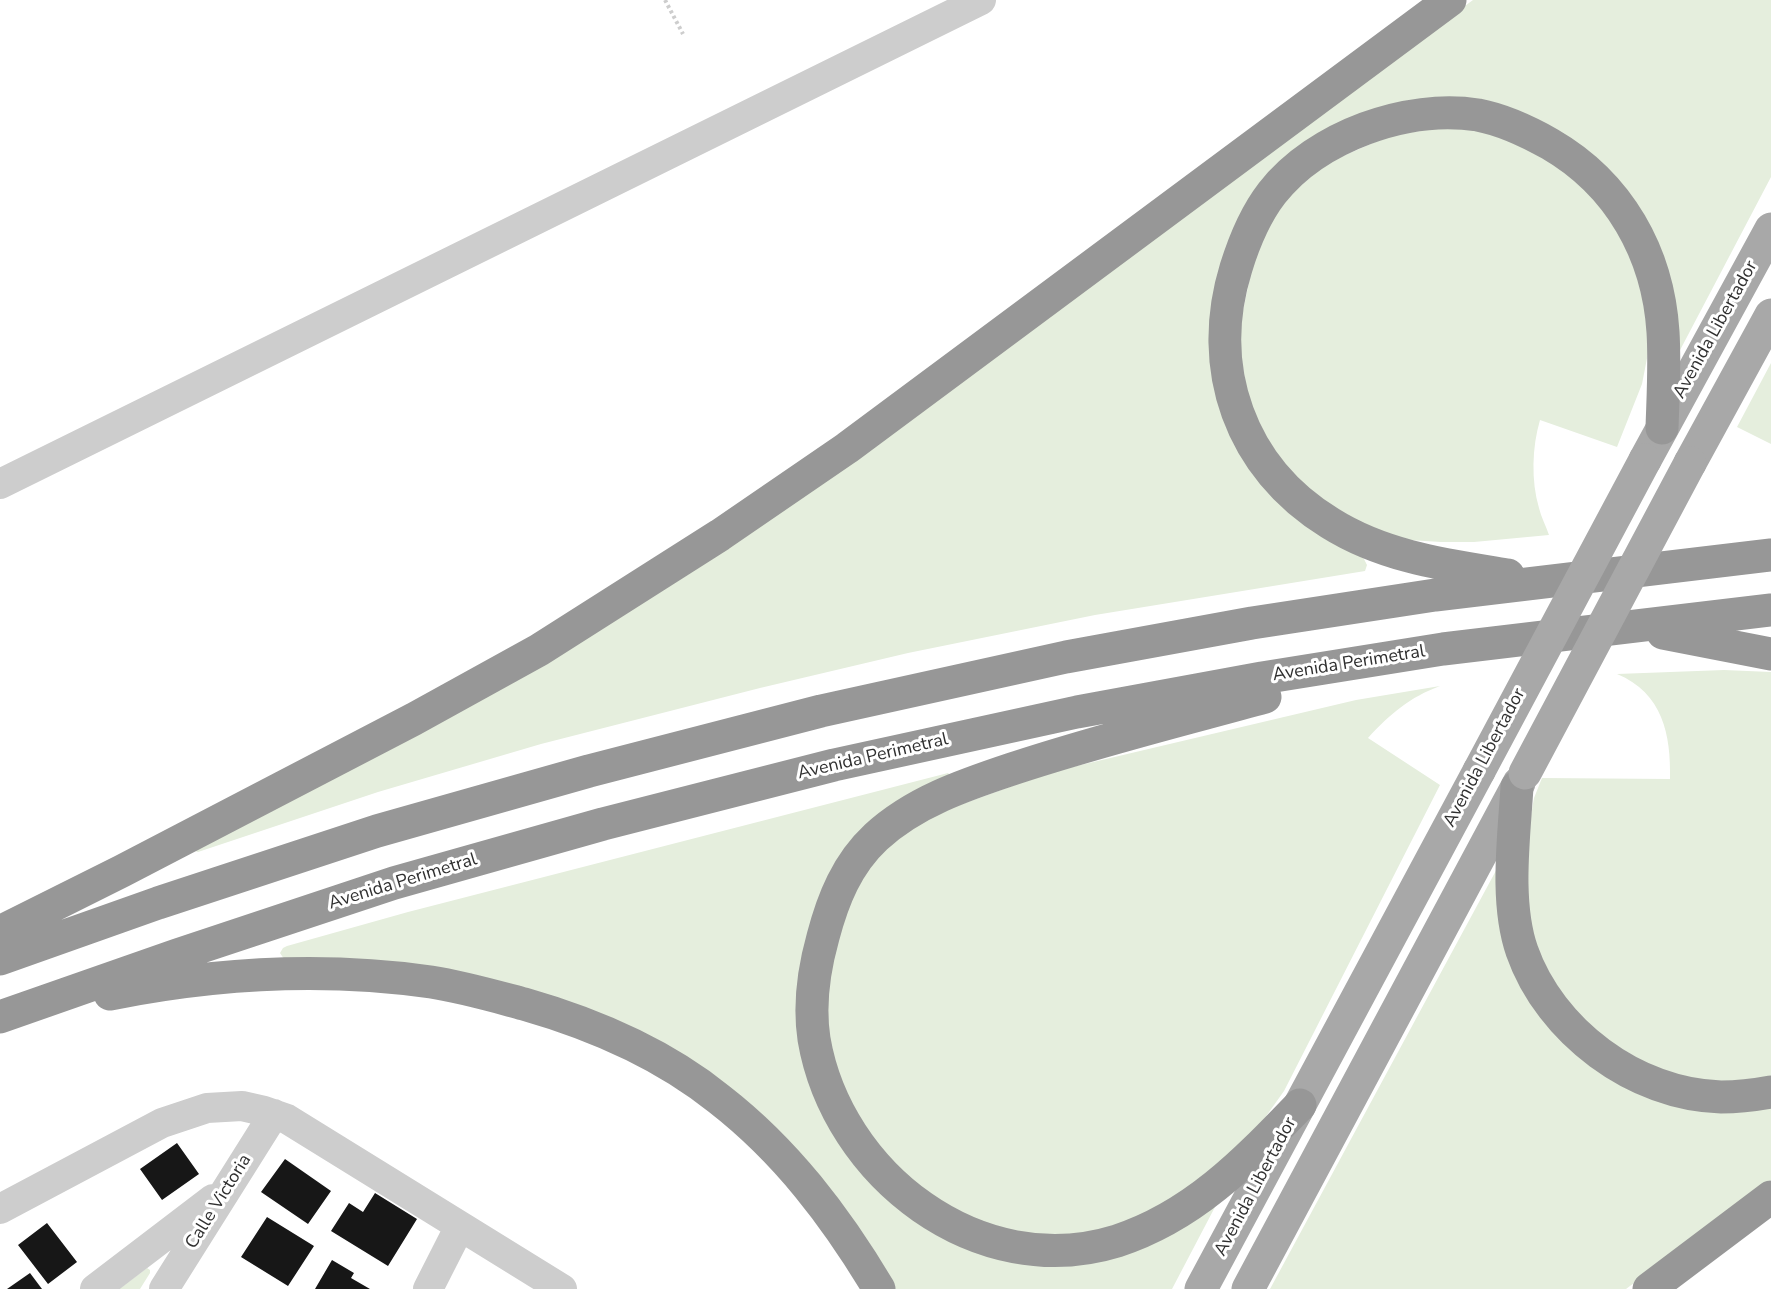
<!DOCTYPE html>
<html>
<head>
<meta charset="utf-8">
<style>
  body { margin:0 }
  canvas { display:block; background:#fff }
</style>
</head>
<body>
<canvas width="1771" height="1289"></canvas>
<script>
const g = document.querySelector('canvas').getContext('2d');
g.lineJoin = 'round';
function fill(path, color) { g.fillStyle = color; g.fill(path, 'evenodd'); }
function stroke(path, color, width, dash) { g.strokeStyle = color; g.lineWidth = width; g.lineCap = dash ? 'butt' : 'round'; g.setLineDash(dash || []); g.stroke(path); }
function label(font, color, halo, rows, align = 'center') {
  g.font = font + ' "Nunito Sans",sans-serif'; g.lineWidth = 6; g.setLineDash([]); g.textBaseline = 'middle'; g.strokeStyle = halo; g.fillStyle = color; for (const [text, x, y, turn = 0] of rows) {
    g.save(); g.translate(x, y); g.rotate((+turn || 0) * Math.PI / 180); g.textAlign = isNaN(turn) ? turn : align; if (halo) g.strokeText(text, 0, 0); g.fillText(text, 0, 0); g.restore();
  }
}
fill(new Path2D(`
  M1473,0H1771V177L1678,354L1666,269L1513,110L1284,160L1215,388L1364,559L1367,565L1365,571L1095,615L908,653L760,688L541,744L378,792L198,852L195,851L1072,297Z
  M1450,126L1504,136L1557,165L1599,201L1630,253L1645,304L1649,348L1642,384L1617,447L1540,420C1532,447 1531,481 1539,508C1541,517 1546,526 1549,535L1474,542H1441L1409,540L1365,527L1310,493L1275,455L1249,407L1238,335L1255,253L1283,201L1327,163L1389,136Z
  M1771,363V444L1737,427Z
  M1724,670L1771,672V1078L1751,1082L1690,1080L1656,1069L1602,1037L1562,996L1535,946L1527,899L1528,833L1534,798L1542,778L1670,779C1671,735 1663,693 1617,674Z
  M1440,686C1410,697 1390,714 1368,738L1440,785L1284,1091L1252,1136L1172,1200L1113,1228L1060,1237L1005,1230L954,1211L904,1175L857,1118L833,1060L826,1013L834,949L852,893L885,847L932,815L1051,772L1356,700Z
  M948,773L950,775L842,853L817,1099L999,1257L1215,1207L1172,1289H895L667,1048L284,959L280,953L283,948L287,946L408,912Z
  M1499,865L1560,1037L1771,1106V1180L1626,1289H1270Z
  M147,1268L150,1270V1273L140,1289H119Z`), '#e5eedd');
fill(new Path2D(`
  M177,1143L199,1174L162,1200L140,1169Z
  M285,1159L331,1191L308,1224L261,1192Z
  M375,1193L417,1219L388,1266L331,1231L349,1203L363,1212Z
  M267,1217L314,1246L288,1286L241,1257Z
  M47,1223L77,1262L48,1284L18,1245Z
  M332,1260L354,1273L351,1278L370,1289H315Z
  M30,1273L42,1289H7Z`), '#171717');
stroke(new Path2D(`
  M665,0L683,34`), '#cdcdcd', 4, [3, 3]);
stroke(new Path2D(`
  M0,484L981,0
  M0,1209L162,1123L207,1108L242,1106L264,1111L287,1119L562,1289
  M95,1289L213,1199
  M164,1289L274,1114
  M428,1289L460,1226`), '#cdcdcd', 30);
stroke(new Path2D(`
  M1645,460L1771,229
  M1690,463L1771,315
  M1201,1289L1479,771
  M1248,1289L1519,783`), '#a8a8a8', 33);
stroke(new Path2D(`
  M1508,575C1446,565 1384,557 1330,523C1240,468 1205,368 1236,268C1244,242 1255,215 1272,193C1317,136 1407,104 1478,115C1504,120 1527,131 1550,144C1619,184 1658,253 1663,332C1665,364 1663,396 1662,428
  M1663,633L1771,654
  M1265,697C1181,720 1096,741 1012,769C964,785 914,802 876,837C847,864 833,899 823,937C814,969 809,1006 814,1039C837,1175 979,1284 1117,1241C1194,1216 1246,1161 1300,1105
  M1517,787C1514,837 1505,902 1522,951C1550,1031 1635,1095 1721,1097C1738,1097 1755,1095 1771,1092
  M0,932L122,871L414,719L539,650L720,535L847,448L1450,0
  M0,959L158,903L377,831L589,771L821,711L1066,657L1252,623L1435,595L1771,555
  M110,994C215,973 325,967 431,982C463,987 494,996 524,1004C594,1024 662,1053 719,1099C786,1151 836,1217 879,1289
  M0,1017L177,955L394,883L603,824L834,765L1077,712L1262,678L1443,649L1771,610
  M1649,1289L1771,1197`), '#979797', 33);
stroke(new Path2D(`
  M1479,771L1645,460
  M1525,773L1690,463`), '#a8a8a8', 33);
label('18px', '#303030', '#fff', [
  ["Avenida Libertador",1716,330,-61],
  ["Avenida Perimetral",1349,664,-9],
  ["Avenida Perimetral",873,757,-13],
  ["Avenida Libertador",1485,758,-62],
  ["Avenida Perimetral",403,882,-17],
  ["Avenida Libertador",1256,1187,-62],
  ["Calle Victoria",219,1202,-58]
]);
</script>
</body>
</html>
